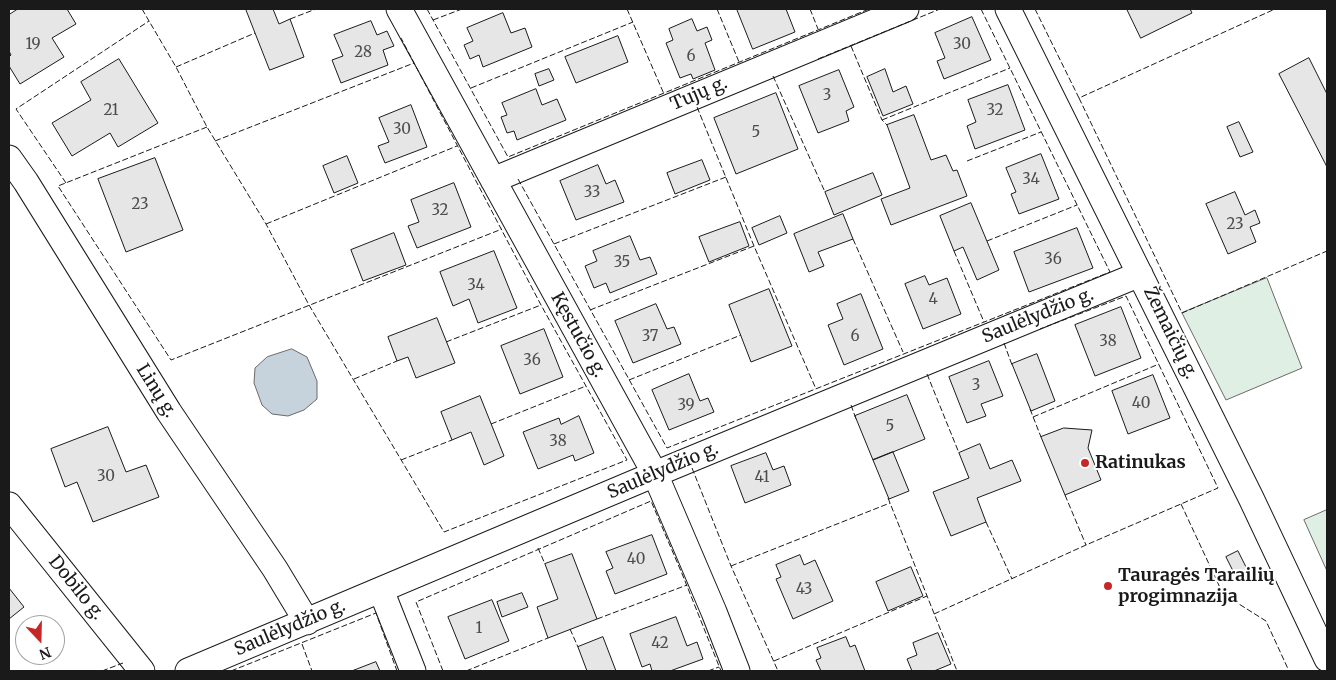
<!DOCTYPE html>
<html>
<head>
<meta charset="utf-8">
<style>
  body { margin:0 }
  #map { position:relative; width:1336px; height:680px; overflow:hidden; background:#fff; font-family:Merriweather,serif }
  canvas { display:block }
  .frame { position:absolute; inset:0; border:10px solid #1a1a1a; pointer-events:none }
  .north { position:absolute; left:15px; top:615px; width:50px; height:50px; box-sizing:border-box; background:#fff; border:1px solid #a3a3a3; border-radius:50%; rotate:159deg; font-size:14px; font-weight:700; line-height:20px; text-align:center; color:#1a1a1a }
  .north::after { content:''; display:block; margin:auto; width:18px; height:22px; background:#c62828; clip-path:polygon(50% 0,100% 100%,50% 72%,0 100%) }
</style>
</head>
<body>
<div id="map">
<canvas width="1336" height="680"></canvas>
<div class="frame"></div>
<div class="north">N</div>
</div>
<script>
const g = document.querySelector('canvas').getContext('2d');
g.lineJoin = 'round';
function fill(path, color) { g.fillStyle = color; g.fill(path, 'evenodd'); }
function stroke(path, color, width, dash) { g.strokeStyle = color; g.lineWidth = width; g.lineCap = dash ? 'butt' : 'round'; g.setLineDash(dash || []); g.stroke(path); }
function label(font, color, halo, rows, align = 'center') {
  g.font = font + ' Merriweather,serif'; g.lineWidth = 4; g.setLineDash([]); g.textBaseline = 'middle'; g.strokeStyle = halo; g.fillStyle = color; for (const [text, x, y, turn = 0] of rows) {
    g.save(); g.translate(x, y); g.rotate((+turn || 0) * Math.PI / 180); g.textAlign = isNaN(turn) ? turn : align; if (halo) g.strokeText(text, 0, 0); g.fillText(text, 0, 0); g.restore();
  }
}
const green = new Path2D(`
  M1267,278L1302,368L1226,400L1182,313Z
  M1327,510V571L1304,520Z`);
fill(green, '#e0efe3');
stroke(green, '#6a6a6a', 1);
const water = new Path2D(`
  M292,349L307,357L317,381V399L304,410L288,416L272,414L262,405L254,383L255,368L267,357Z`);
fill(water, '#c6d2dc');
stroke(water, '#6a6a6a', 1);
const building = new Path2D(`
  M18,9H67L76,24L52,38L64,57L20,84L9,66V57L11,55L9,51V15Z
  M246,9H273L279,24L290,19L304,57L270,70Z
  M737,9H786L795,32L753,49Z
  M1127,9H1190L1192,13L1141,38Z
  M503,13L511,33L525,28L532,47L483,67L479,55L470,59L464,45L473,41L467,28Z
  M972,17L991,60L944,79L937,61L945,58L935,33Z
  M692,19L697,31L707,27L712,40L705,43L715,70L693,79L691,74L680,78L666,43L673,40L669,29Z
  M371,21L377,35L387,31L394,46L383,50L388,65L341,83L332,60L343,56L334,35Z
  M618,36L628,62L576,83L565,57Z
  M1309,58L1327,94V167L1279,74Z
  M119,59L158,123L118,147L110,133L72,156L52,123L91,100L81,82Z
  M549,69L554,80L539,86L535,74Z
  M885,69L893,92L906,86L913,104L883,116L867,77Z
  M839,70L854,107L846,111L849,121L818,133L799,86Z
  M1008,85L1025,130L975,149L967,126L976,122L968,100Z
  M536,89L542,105L557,99L566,120L517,140L514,131L507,133L501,117L507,115L502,103Z
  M776,93L798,149L736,174L714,118Z
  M411,105L427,147L385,163L378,146L389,142L379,118Z
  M914,115L931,160L946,155L953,171L957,170L967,196L891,225L881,199L910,188L887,125Z
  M1239,122L1253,152L1240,157L1227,127Z
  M1041,154L1059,199L1019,214L1011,194L1016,192L1006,168Z
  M347,156L358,183L334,193L323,166Z
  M155,158L183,230L126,252L98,179Z
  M702,160L710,180L675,194L667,173Z
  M598,165L606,184L615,180L624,202L576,220L560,181Z
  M873,173L882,195L834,215L825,192Z
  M454,183L471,227L417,248L408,226L419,222L411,200Z
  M1235,192L1245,215L1255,210L1260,223L1250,227L1256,242L1228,254L1206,204Z
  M971,203L999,270L977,280L963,247L954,251L940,216Z
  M843,214L853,239L818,252L824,266L809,272L794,234Z
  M780,216L787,233L759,245L752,228Z
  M740,222L749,246L709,262L699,237Z
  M1077,228L1093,268L1029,292L1014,252Z
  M394,233L406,265L363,281L351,250Z
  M630,236L640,260L650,257L657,274L610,293L606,283L594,288L585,266L597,261L593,251Z
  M494,251L517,308L478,323L469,299L453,306L440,272Z
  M925,276L929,285L947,278L961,314L923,329L905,284Z
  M769,289L792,346L751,362L729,305Z
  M861,294L883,349L844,365L828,325L843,319L837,304Z
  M656,304L667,329L674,327L681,344L633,363L615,321Z
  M1121,307L1141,358L1095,376L1075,325Z
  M437,318L455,363L416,378L408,357L397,361L388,337Z
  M544,329L563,377L520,394L501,346Z
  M1037,354L1055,401L1031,411L1012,364Z
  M989,361L1003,396L981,404L986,416L967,423L949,377Z
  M689,374L700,401L708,398L714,412L669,430L652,390Z
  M1153,375L1170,418L1128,434L1112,391Z
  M907,395L925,439L873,460L855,416Z
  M480,396L504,456L484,465L471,432L452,440L441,412Z
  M579,416L594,453L575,461L573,455L538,469L523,432L559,418L561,424Z
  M108,427L126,472L146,465L159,497L93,522L77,482L65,487L51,449Z
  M1064,428L1092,430L1088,448L1101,480L1065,495L1041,437Z
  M980,444L990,469L1012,460L1021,481L977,498L986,522L951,536L933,492L969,478L959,453Z
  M893,452L909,491L889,499L873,460Z
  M766,453L773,470L784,466L791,485L745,503L731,466Z
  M652,535L667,574L615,594L606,571L613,568L606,552Z
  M1238,551L1250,575L1238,581L1226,557Z
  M572,554L597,619L548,638L537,607L558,599L545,564Z
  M800,555L804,565L815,560L833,601L793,619L776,579L781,577L776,565Z
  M911,567L923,596L888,611L876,582Z
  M9,588L24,607L9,619Z
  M522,593L528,607L502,617L497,602Z
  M492,600L509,641L465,659L448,617Z
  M676,617L687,646L697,642L703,659L670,671H652L650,664L642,667L630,634Z
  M938,633L951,664L934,671H912L907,659L917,655L913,643Z
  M603,637L616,671H587L578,647Z
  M846,637L850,647L855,645L865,671H821L816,660L821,658L817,648Z
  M376,662L380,671H352Z`);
fill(building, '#e6e6e6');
stroke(building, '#1a1a1a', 1);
const street = new Path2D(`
  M399,9L655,474L714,612L737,671
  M1008,9L1251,498L1327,659
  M9,158L26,182L169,412L275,569L307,622
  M493,180L906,9
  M9,505L142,671
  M381,590L413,671
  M188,671L655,474L1140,274`);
stroke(street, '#1a1a1a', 27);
stroke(street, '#fff', 25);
stroke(new Path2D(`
  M142,9L176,67L207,127L266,224L309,305L444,532L627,460L541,305L401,38
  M427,9L508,157L869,9
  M627,9L664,94
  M717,9L739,62
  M810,9L818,29
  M1035,9L1079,98L1275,9
  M290,19L316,9
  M433,20L462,9
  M851,46L882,120L887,125
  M818,59L940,9
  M176,67L255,33
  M773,76L825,192
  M471,88L633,22
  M1079,98L1182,313L1327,251
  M697,107L754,246L816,389
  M882,120L1010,68
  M207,127L58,186L171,360L502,229
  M215,141L414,63
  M967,161L1041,132
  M518,179L667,448L1110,272L981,9
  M66,183L16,109L149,21
  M266,224L457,146
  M853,239L903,352
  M987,241L1077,205
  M554,244L726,177
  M954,251L984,322
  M590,310L754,246
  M446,342L541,305
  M1004,343L1012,365
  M927,374L959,453
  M354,379L397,361
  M629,380L741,335
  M851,405L856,419
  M1030,409L1041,437
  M1033,417L1159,364
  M491,424L586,386
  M401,460L452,440
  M692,468L731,566L778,671
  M1065,495L1086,545
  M888,498L957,671
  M1181,504L1223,594L1266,621L1289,671
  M986,522L1012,579
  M538,548L545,564
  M731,566L890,503
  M934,614L1086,545L1218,488L1126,296L1040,329
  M597,619L687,585
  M570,629L578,647
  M302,644L312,671
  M774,661L927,596
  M102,671L123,663
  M231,671L376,613L397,671
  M443,671L416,602L651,501L683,576L721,671
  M466,671L548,638
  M708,671L719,667`), '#1a1a1a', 1, [6, 2.5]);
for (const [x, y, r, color] of [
  [1085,463,5,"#c62828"],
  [1108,586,5,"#c62828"]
]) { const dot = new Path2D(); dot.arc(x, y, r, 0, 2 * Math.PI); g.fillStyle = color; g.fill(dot); stroke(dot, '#fff', 2); }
label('15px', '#4d4d4d', null, [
  ["19",33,45],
  ["30",962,45],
  ["28",363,53],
  ["6",691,57],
  ["3",827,96],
  ["21",111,111],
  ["32",995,111],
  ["30",402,130],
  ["5",756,133],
  ["34",1031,180],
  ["33",592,193],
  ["23",140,205],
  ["32",440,211],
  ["23",1235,225],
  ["36",1053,260],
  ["35",622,263],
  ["34",476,286],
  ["4",933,300],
  ["37",650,337],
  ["6",855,337],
  ["38",1108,342],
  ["36",532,361],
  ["3",976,386],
  ["40",1141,404],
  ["39",686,406],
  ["5",890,427],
  ["38",558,442],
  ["30",106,477],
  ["41",762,478],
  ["40",636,560],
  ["43",804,590],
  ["1",479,629],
  ["42",660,644]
]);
label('18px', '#1a1a1a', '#fff', [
  ["Tujų g.",699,94,-23],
  ["Saulėlydžio g.",1038,316,-22],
  ["Žemaičių g.",1170,333,64],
  ["Kęstučio g.",578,335,61],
  ["Linų g.",156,391,58],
  ["Saulėlydžio g.",663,471,-23],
  ["Dobilo g.",76,588,51],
  ["Saulėlydžio g.",290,628,-23]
]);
label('bold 18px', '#1a1a1a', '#fff', [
  ["Ratinukas",1095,463],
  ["Tauragės Tarailių",1118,576],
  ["progimnazija",1118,597]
], 'left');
</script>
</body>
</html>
